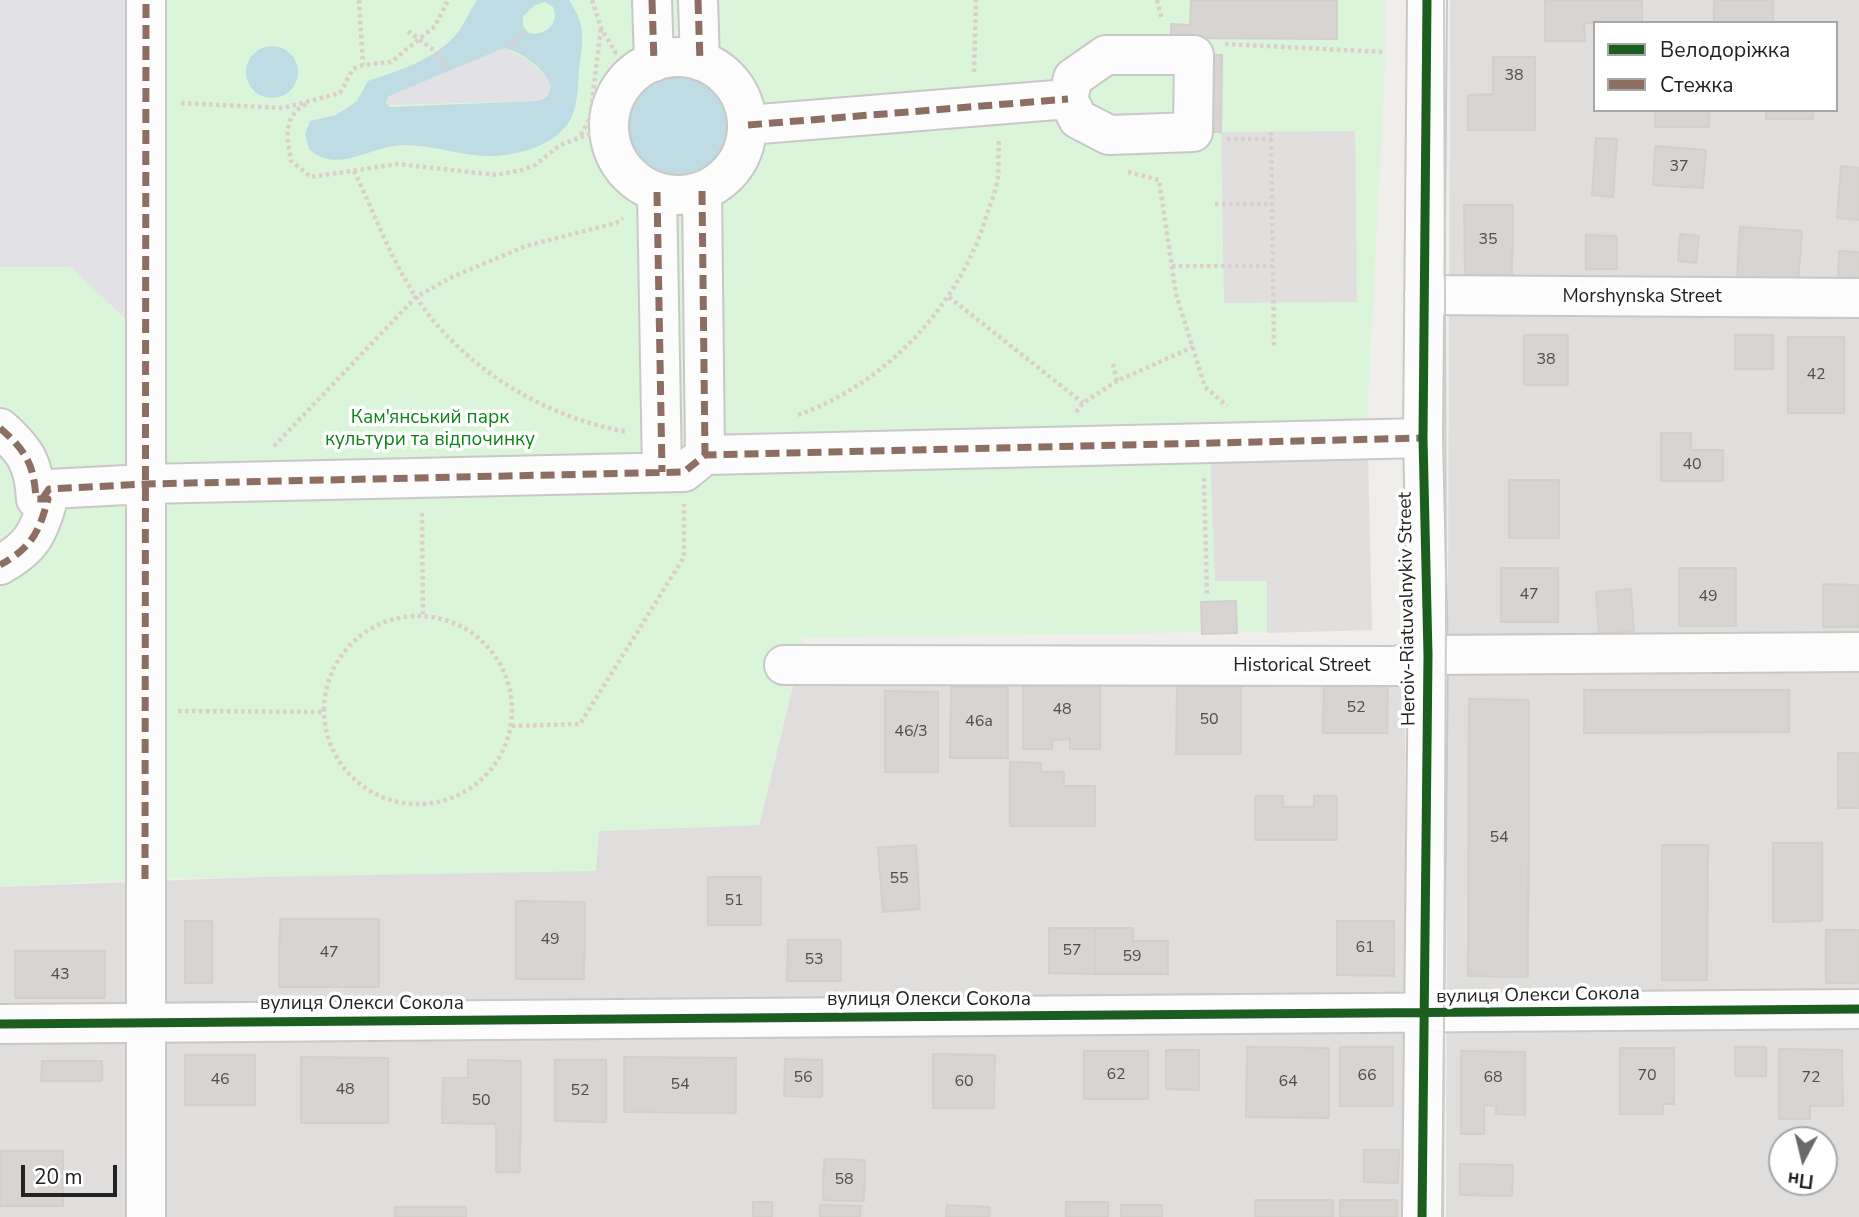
<!DOCTYPE html>
<html>
<head>
<meta charset="utf-8">
<style>
  body { margin:0 }
  #map { position:relative; width:1859px; height:1217px; overflow:hidden; background:#f0eeeb; font-family:"Nunito Sans",sans-serif }
  canvas { display:block }
  .legend { position:absolute; left:1593px; top:21px; width:245px; height:91px; box-sizing:border-box; background:#fff; border:2px solid #a7a7a7; margin:0; padding:9px 12px; list-style:none; font-size:21px; color:#222 }
  .legend li { display:flex; align-items:center; gap:14px; height:35px }
  .legend b { width:35px; border:2px solid #a7a7a7 }
  .north { position:absolute; left:1768px; top:1126px; width:70px; height:70px; box-sizing:border-box; background:#fff; border:2px solid #a7a7a7; border-radius:50%; rotate:187deg; font-size:19px; font-weight:700; line-height:28px; text-align:center; color:#222 }
  .north::after { content:''; display:block; margin:auto; width:24px; height:32px; background:#6a6968; clip-path:polygon(50% 0,100% 100%,50% 72%,0 100%) }
  .scale { position:absolute; left:21px; top:1165px; width:96px; height:32px; box-sizing:border-box; border:4px solid #222; border-top:0; padding-left:9px; font-size:21px; line-height:24px; white-space:nowrap; color:#222; -webkit-text-stroke:5px #fff; paint-order:stroke }
</style>
</head>
<body>
<div id="map">
<canvas width="1859" height="1217"></canvas>
<ul class="legend">
<li><b style="height:9px;background:#1b5e20"></b>Велодоріжка</li>
<li><b style="height:9px;background:#8d6e63"></b>Стежка</li>
</ul>
<div class="north">Пн</div>
<div class="scale">20 m</div>
</div>
<script>
const g = document.querySelector('canvas').getContext('2d');
g.lineJoin = 'round';
function fill(path, color) { g.fillStyle = color; g.fill(path, 'evenodd'); }
function stroke(path, color, width, dash) { g.strokeStyle = color; g.lineWidth = width; g.lineCap = dash ? 'butt' : 'round'; g.setLineDash(dash || []); g.stroke(path); }
function label(font, color, halo, rows, align = 'center') {
  g.font = font + ' "Nunito Sans",sans-serif'; g.lineWidth = 7; g.setLineDash([]); g.textBaseline = 'middle'; g.strokeStyle = halo; g.fillStyle = color; for (const [text, x, y, turn = 0] of rows) {
    g.save(); g.translate(x, y); g.rotate((+turn || 0) * Math.PI / 180); g.textAlign = isNaN(turn) ? turn : align; if (halo) g.strokeText(text, 0, 0); g.fillText(text, 0, 0); g.restore();
  }
}
fill(new Path2D(`
  M1450,0H1859V1217H1446ZM1595,23H1836V110H1595ZM1782,1140H1824V1182H1782Z
  M795,678L1405,683L1407,1217H0V887L596,864L598,831L759,825Z`), '#dfdedc');
fill(new Path2D(`
  M0,0H1385V68L1367,421L1372,630L804,638L759,825L599,831L596,871L145,879L0,887Z`), '#daf5da');
fill(new Path2D(`
  M1355,131L1357,302L1224,303L1221,132Z
  M1368,452L1372,630L1267,633V581H1215L1210,455Z`), '#e0dfde');
fill(new Path2D(`
  M0,0H134L132,325L71,267H0Z
  M504,48L526,59L548,78L551,88L547,97L538,101L387,105L389,96Z`), '#e2e1e5');
fill(new Path2D(`
  M477,0H569C587,27 583,39 579,70C578,82 578,95 575,107C567,145 516,157 483,156C456,154 431,145 404,145C369,146 337,175 309,149L305,134L310,121L336,115L347,108L357,101L368,81C396,72 432,60 453,38C463,28 469,12 477,0ZM545,2L553,7C560,23 545,37 529,33L523,26V16L535,5ZM504,48C520,51 549,71 551,88L547,97L538,101L390,107L386,103L389,96Z
  M246 72a26 26 0 1 1 52 0a26 26 0 1 1-52 0Z
  M624 126a54 54 0 1 1 108 0a54 54 0 1 1-108 0Z`), '#bfdbe3');
const building = new Path2D(`
  M1191,0H1337V39L1171,38V24L1190,25Z
  M1545,0H1642V23H1584L1585,41H1545Z
  M1714,0H1773V23H1714Z
  M1194,55H1222L1221,132H1193Z
  M1493,57H1535V130H1468V95L1493,94Z
  M1655,110H1709V127H1655Z
  M1766,110H1813V119H1766Z
  M1596,138L1617,139L1613,197L1592,195Z
  M1655,146L1706,150L1703,188L1653,185Z
  M1841,166L1859,168V220L1837,218Z
  M1464,205H1513L1512,275H1465Z
  M1740,227L1802,231L1798,283L1737,278Z
  M1680,234L1699,236L1696,263L1678,261Z
  M1586,235L1617,236V269H1586Z
  M1839,251L1859,252V283L1838,282Z
  M1524,335H1568V385H1524Z
  M1735,335H1773V369H1735Z
  M1788,337H1844V413H1788Z
  M1661,433H1691V450H1723V481H1661Z
  M1509,480H1559V538H1509Z
  M1501,568H1558V622H1501Z
  M1679,568H1736V626H1679Z
  M1823,584L1859,585V627H1823Z
  M1631,589L1634,631L1599,634L1596,592Z
  M1236,601L1237,633L1202,634L1201,602Z
  M1023,680L1100,681V749H1070V739L1052,740V749H1023Z
  M1324,682L1388,683L1387,733H1323Z
  M1177,685L1241,686V754H1176Z
  M951,687H1008V758H950Z
  M1584,690H1789V732L1584,733Z
  M885,691L938,692V772H885Z
  M1469,699L1529,700L1528,977L1468,976Z
  M1838,753H1859V808H1838Z
  M1010,762L1041,763V772H1064V786H1095V826H1010Z
  M1255,796H1283V807H1314V796H1337V840H1255Z
  M1773,843H1822V921L1773,922Z
  M916,845L920,909L883,912L878,848Z
  M1662,845H1708L1707,980H1662Z
  M708,877H761V925H708Z
  M516,901L585,902L584,979H516Z
  M280,919H379V987H279Z
  M185,921H212V983H185Z
  M1337,921H1394V976L1337,975Z
  M1049,928H1095V974L1049,973Z
  M1095,928H1133V941H1168V974H1095Z
  M1826,930H1859V983H1826Z
  M788,940H841V981H787Z
  M15,951H105V998H15Z
  M1247,1047L1329,1048V1118L1246,1117Z
  M1340,1047H1393V1106H1340Z
  M1735,1047H1766V1076H1735Z
  M1620,1048H1674V1104H1663V1114H1620Z
  M1779,1049L1842,1050L1843,1106H1810V1119H1779Z
  M1166,1050H1199V1090L1166,1089Z
  M1084,1051H1148V1099H1084Z
  M1461,1051L1525,1052V1115L1496,1114V1106L1484,1105V1134H1461Z
  M933,1054L995,1055L994,1108H933Z
  M185,1055H255V1105H185Z
  M301,1057L388,1058V1123H301Z
  M624,1057L736,1058V1113L624,1112Z
  M785,1059L822,1060V1097L784,1096Z
  M468,1060L521,1061L520,1172H496V1124L442,1123L443,1078H468Z
  M555,1060H606V1122L555,1121Z
  M42,1061H102V1081H41Z
  M1364,1150H1399L1398,1183L1364,1182Z
  M0,1151H63V1206H0Z
  M824,1159L865,1160L864,1201L823,1200Z
  M1460,1164L1513,1165L1512,1196L1460,1195Z
  M1255,1200H1333V1217H1255Z
  M1340,1200H1397V1217H1340Z
  M753,1202H772V1217H753Z
  M1066,1202H1108V1217H1066Z
  M820,1205L861,1206L860,1217H820Z
  M947,1205L990,1207L989,1217H946Z
  M1121,1205H1162V1217H1121Z
  M395,1207H466V1217H395Z`);
fill(building, '#d7d4d2');
stroke(building, '#d3d0cc', 2);
const minor = new Path2D(`
  M652,0L654,62
  M698,0L700,61
  M1106,55H1194L1193,132L1109,135L1078,119L1068,99L1073,78Z
  M609 126a69 69 0 1 1 138 0a69 69 0 1 1-138 0Z
  M748,125L1068,99
  M702,191L705,455
  M657,192L662,472
  M1424,295L1859,298
  M0,428C26,451 34,464 36,499H48C39,533 31,548 0,565
  M42,499L49,489L146,484L684,472L705,455L1423,438
  M784,665L1397,666L1428,655L1859,652
  M0,1024L1859,1009
  M146,1217V0
  M1422,1217L1428,655L1423,438L1427,0`);
stroke(minor, '#c9c8c7', 42);
stroke(new Path2D(`
  M359,0L363,65
  M592,0L601,28L615,52L620,53
  M1157,0L1162,19
  M408,31L435,51L449,70
  M1225,44L1385,52
  M509,49L525,30
  M974,72L976,0
  M181,103L283,108L340,93L353,69L363,65L391,62L435,26L448,0
  M306,104C282,117 287,138 291,161L311,177L398,164L496,175L522,170L535,165L560,145L609,127
  M1271,132L1274,348
  M581,135L590,118L601,28
  M1227,139H1272
  M354,171C373,210 392,262 416,297C463,368 545,418 628,432
  M1128,172L1159,180L1176,294L1205,387L1227,406
  M1215,204H1272
  M1172,266H1273
  M949,297L1083,403
  M1113,364L1117,381L1193,347
  M1076,412L1083,403L1117,381
  M798,415C887,383 960,305 987,214C991,203 996,190 998,178C999,166 998,153 999,140
  M274,446L416,297L452,277L526,246L616,223L623,218
  M1204,478L1207,596
  M422,513L423,615
  M324 710a94 94 0 1 1 188 0a94 94 0 1 1-188 0Z
  M178,711L323,712
  M512,726L580,724L684,557V504`), '#dccecd', 4.5, [3.5, 3.5]);
stroke(minor, '#fdfcfc', 38);
stroke(new Path2D(`
  M1443,1217L1446,610L1444,0`), '#ccc', 2);
stroke(new Path2D(`
  M652,0L654,62
  M698,0L700,61
  M748,125L1068,99
  M702,191L705,455
  M657,192L662,472
  M0,428C26,451 34,464 36,499H48C39,533 31,548 0,565
  M42,499L49,489L146,484L684,472L705,455L1423,438
  M145,879L146,0`), '#8d6e63', 7, [14, 7]);
stroke(new Path2D(`
  M0,1024L1859,1009
  M1422,1217L1428,655L1423,438L1427,0`), '#1b5e20', 9);
label('16px', '#4f4e4e', null, [
  ["38",1514,76],
  ["37",1679,167],
  ["35",1488,240],
  ["38",1546,360],
  ["42",1816,375],
  ["40",1692,465],
  ["47",1529,595],
  ["49",1708,597],
  ["52",1356,708],
  ["48",1062,710],
  ["50",1209,720],
  ["46а",979,722],
  ["46/3",911,732],
  ["54",1499,838],
  ["55",899,879],
  ["51",734,901],
  ["49",550,940],
  ["61",1365,948],
  ["57",1072,951],
  ["47",329,953],
  ["59",1132,957],
  ["53",814,960],
  ["43",60,975],
  ["62",1116,1075],
  ["66",1367,1076],
  ["70",1647,1076],
  ["56",803,1078],
  ["68",1493,1078],
  ["72",1811,1078],
  ["46",220,1080],
  ["60",964,1082],
  ["64",1288,1082],
  ["54",680,1085],
  ["48",345,1090],
  ["52",580,1091],
  ["50",481,1101],
  ["58",844,1180]
]);
label('19px', '#222', '#fff', [
  ["Morshynska Street",1642,297],
  ["Heroiv-Riatuvalnykiv Street",1408,609,-91],
  ["Historical Street",1302,666],
  ["вулиця Олекси Сокола",1538,996,-1],
  ["вулиця Олекси Сокола",929,1000],
  ["вулиця Олекси Сокола",362,1004]
]);
label('19px', '#0c8416', '#fff', [
  ["Кам'янський парк",430,418],
  ["культури та відпочинку",430,440]
]);
</script>
</body>
</html>
